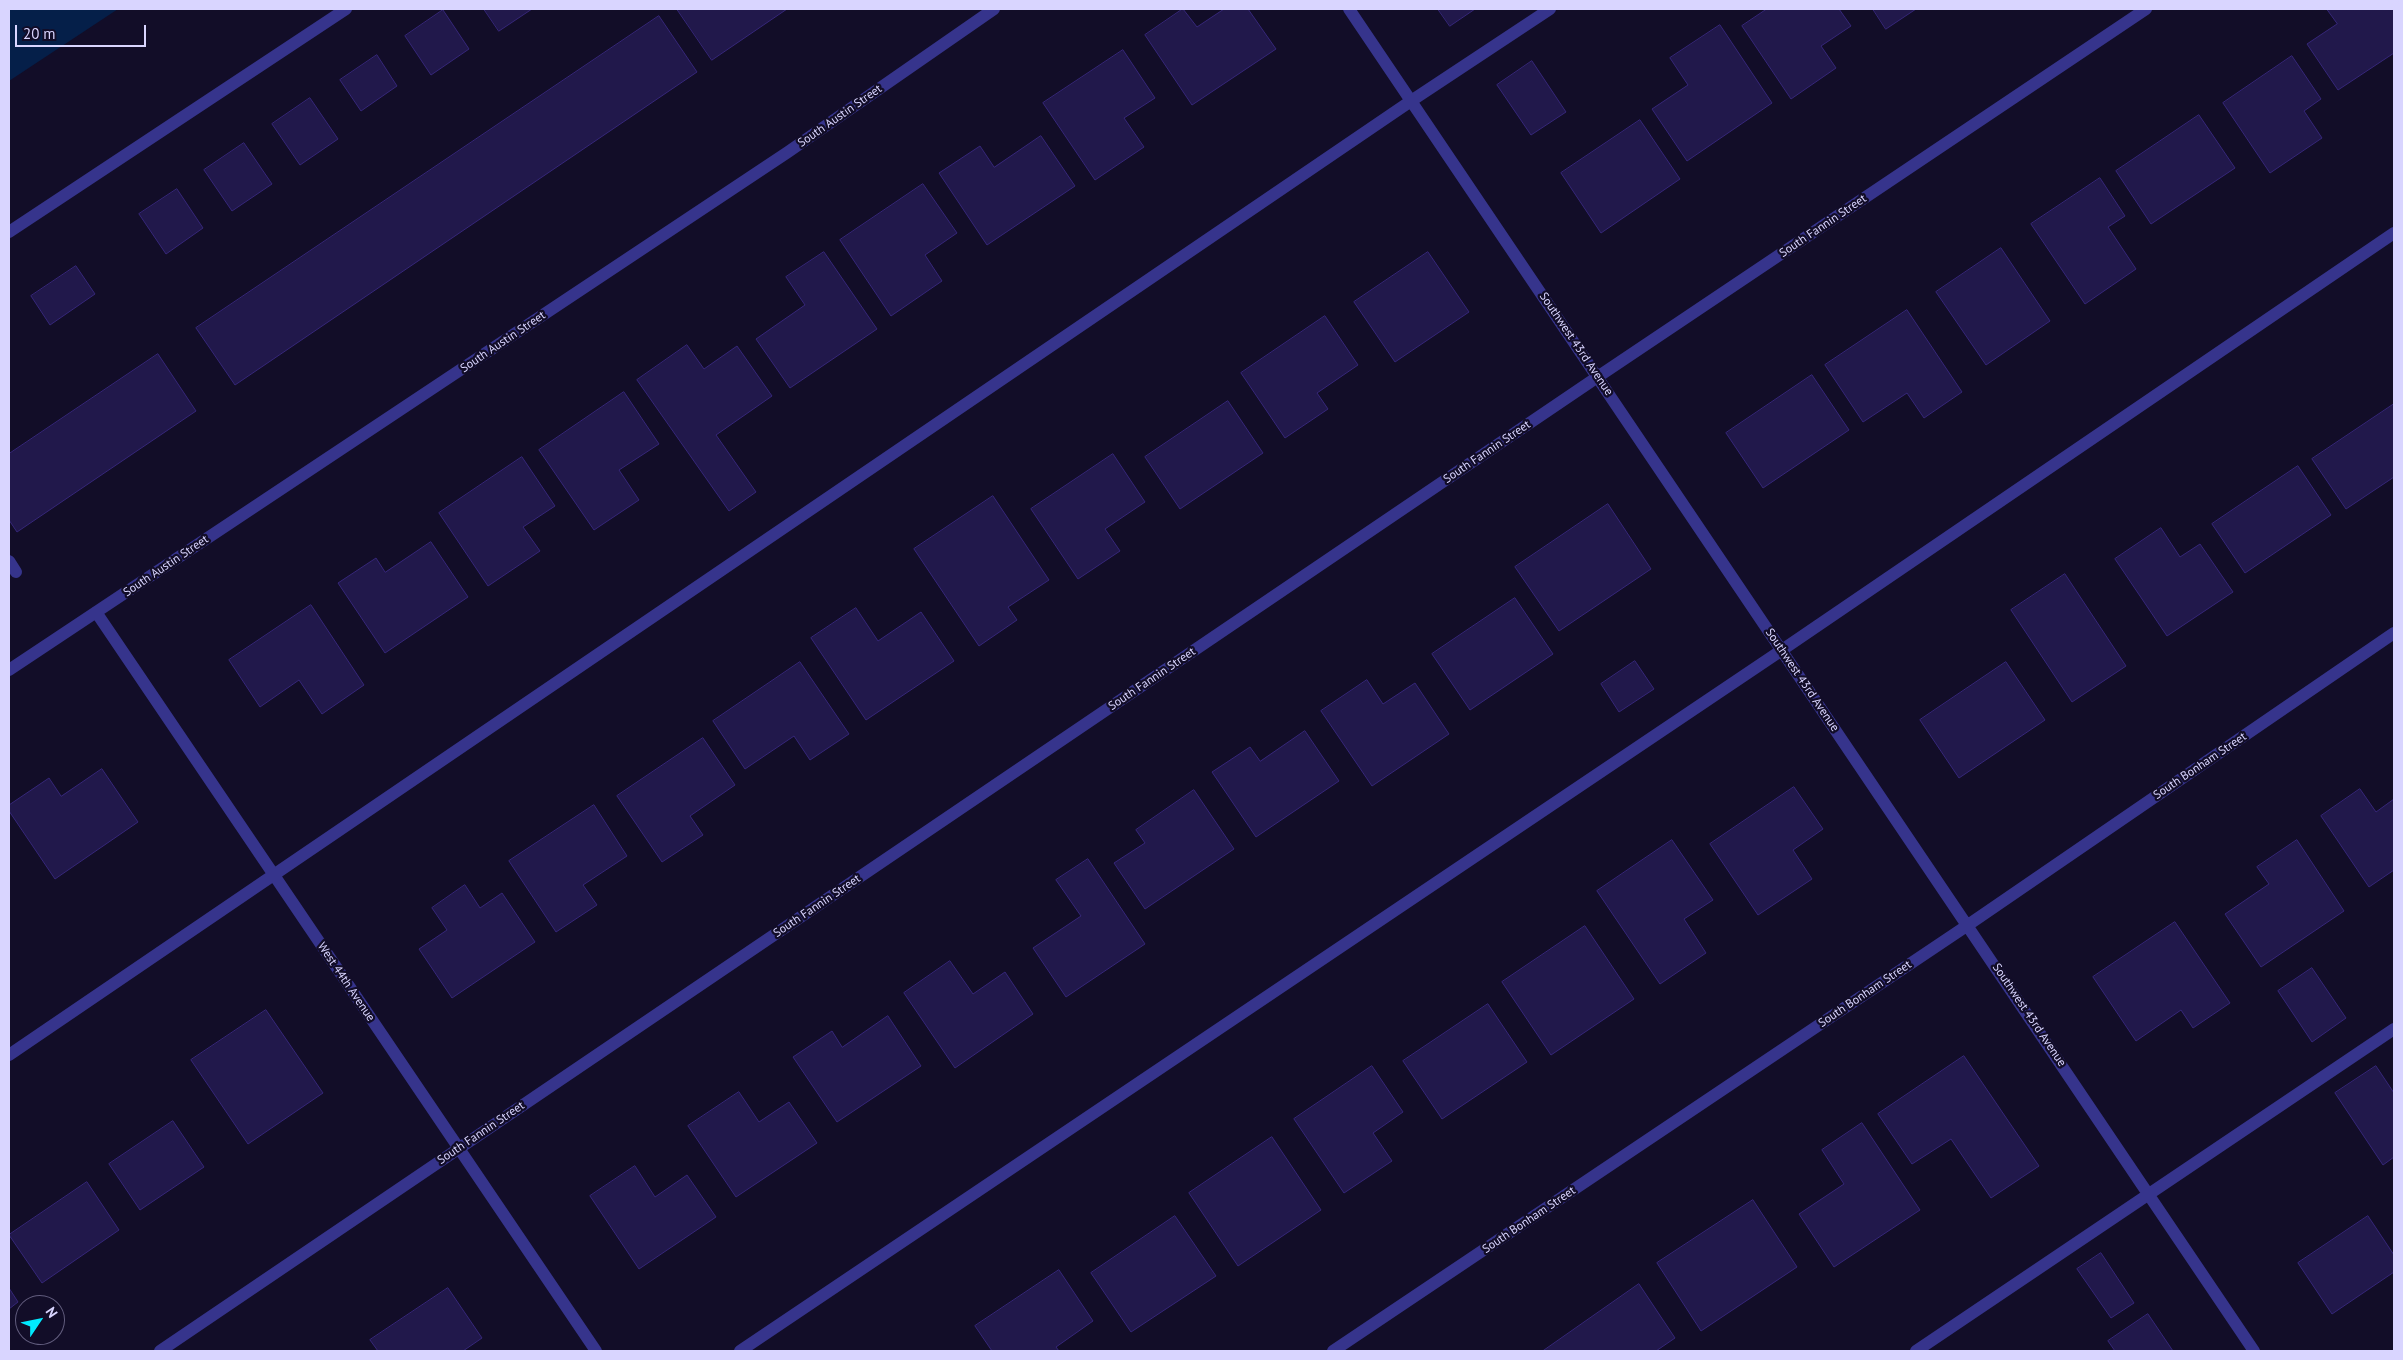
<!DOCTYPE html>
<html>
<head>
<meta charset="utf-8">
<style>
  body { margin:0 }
  #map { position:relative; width:2403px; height:1360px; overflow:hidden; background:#120d28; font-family:"PT Sans",sans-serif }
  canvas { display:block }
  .frame { position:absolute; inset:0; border:10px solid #d9d5ff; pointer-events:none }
  .north { position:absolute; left:15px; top:1295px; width:50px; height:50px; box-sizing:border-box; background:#120d28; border:1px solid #625d7e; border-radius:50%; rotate:56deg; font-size:14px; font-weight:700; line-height:20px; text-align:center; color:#d9d5ff }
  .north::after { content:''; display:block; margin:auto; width:18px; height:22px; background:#01e9ff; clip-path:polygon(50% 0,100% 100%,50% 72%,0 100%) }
  .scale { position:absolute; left:15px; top:25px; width:131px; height:22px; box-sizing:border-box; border:2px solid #d9d5ff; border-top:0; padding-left:6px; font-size:15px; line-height:18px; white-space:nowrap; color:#d9d5ff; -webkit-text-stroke:4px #120d28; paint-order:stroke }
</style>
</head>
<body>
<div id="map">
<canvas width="2403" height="1360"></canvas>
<div class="frame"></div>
<div class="north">N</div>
<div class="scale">20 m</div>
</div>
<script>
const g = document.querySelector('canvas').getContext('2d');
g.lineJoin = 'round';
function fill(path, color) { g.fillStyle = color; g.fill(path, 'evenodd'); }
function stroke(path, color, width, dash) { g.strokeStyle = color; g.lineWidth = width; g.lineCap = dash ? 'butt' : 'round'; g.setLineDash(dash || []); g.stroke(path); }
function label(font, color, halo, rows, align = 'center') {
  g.font = font + ' "PT Sans",sans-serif'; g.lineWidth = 4.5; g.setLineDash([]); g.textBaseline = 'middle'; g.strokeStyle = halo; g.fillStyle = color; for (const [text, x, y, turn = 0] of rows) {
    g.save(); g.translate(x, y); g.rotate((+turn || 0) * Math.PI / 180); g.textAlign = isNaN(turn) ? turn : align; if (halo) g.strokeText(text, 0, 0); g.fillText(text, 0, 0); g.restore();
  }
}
fill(new Path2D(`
  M9,9H118L9,81Z`), '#051f49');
const building = new Path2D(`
  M484,9H532L499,31Z
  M677,9H787L712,60Z
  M1183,9L1197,27L1224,9H1248L1276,49L1192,105L1145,35Z
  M1438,9H1475L1450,26Z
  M1767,9H1839L1851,26L1821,46L1836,68L1791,99L1742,26Z
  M1873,9H1916L1886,29Z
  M2327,9H2394V53L2338,90L2307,44L2337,24Z
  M443,10L469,49L431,75L405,36Z
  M659,16L697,72L235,385L196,328Z
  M1720,25L1772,103L1687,161L1652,109L1688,85L1670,58Z
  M1123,50L1155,98L1124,118L1144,147L1095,180L1043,103Z
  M377,55L397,86L361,111L340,80Z
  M2292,56L2321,99L2304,111L2322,138L2270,173L2223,103Z
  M1532,61L1566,112L1531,135L1497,85Z
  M310,98L338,139L300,165L272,124Z
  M2199,115L2235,168L2151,224L2116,171Z
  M1640,120L1680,179L1601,233L1561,173Z
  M1041,136L1075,186L987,245L939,173L980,146L994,167Z
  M244,143L272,184L232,211L204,170Z
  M2100,178L2125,216L2108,227L2136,269L2085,304L2031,224Z
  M923,184L957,233L925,255L942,281L891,316L840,240Z
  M177,189L203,228L166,254L139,214Z
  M2001,248L2050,321L1986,365L1936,292Z
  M824,252L877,329L790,388L756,339L805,305L786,277Z
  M1428,252L1469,312L1395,362L1354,302Z
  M76,266L95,294L50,325L31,296Z
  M1907,310L1962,392L1924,418L1907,393L1863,422L1825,365Z
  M1325,316L1358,365L1317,393L1328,409L1285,438L1241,373Z
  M687,345L704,369L737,346L772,396L716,435L756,492L729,511L637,380Z
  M158,354L196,411L17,532L9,520V454Z
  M1812,375L1849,430L1763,488L1726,433Z
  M624,392L659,444L619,470L639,500L594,530L539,450Z
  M1228,401L1263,453L1180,509L1145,457Z
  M2394,404V477L2346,509L2312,459Z
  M1113,454L1145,502L1105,529L1120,551L1078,579L1031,509Z
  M522,457L555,506L523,527L540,551L488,586L439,513Z
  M2298,466L2331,515L2245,573L2212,524Z
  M993,496L1049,580L1008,607L1017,620L979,646L914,549Z
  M1608,504L1651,569L1559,631L1515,567Z
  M2161,528L2180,557L2200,544L2233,592L2167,636L2115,559Z
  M431,542L468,597L385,653L338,583L376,558L385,572Z
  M2065,574L2126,666L2072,702L2011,610Z
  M1515,598L1553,654L1470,710L1432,654Z
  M311,605L364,685L322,714L299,680L260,707L229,660Z
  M856,608L878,641L921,612L954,661L866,720L811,638Z
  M1635,661L1654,689L1619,712L1601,684Z
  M800,662L849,734L810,760L794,736L745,769L713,721Z
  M2006,662L2045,720L1959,778L1920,720Z
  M1367,680L1383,704L1415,683L1449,734L1372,786L1321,711Z
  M1305,731L1339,781L1256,837L1212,772L1250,747L1260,761Z
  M703,738L735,785L690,816L703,835L662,862L617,796Z
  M102,769L138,822L55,879L9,811V805L49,778L61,796Z
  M1794,787L1823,829L1793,850L1812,879L1758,915L1710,844Z
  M2360,789L2376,812L2394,799V870L2369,887L2321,816Z
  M1194,790L1234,849L1145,909L1114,863L1145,843L1136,830Z
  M594,805L627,856L583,885L597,905L556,932L509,861Z
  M1672,840L1713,900L1684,919L1706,953L1660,984L1597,891Z
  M2297,840L2344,911L2261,967L2225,914L2269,884L2257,867Z
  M1088,859L1145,944L1066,997L1033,948L1081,916L1056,880Z
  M465,885L480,908L502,893L535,942L452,998L419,949L447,930L432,908Z
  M2175,922L2230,1003L2193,1028L2181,1010L2136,1041L2093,977Z
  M1585,926L1634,999L1551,1055L1502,982Z
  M950,961L973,994L1005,972L1033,1014L955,1068L904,993Z
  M2312,968L2346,1018L2312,1042L2278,991Z
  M1488,1004L1527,1062L1442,1119L1403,1061Z
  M266,1010L323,1093L248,1144L191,1060Z
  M888,1016L921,1066L837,1122L793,1057L832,1031L842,1047Z
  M1964,1056L2039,1166L1991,1198L1951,1139L1912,1164L1878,1114Z
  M1372,1066L1403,1112L1373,1133L1392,1161L1344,1193L1294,1119Z
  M2376,1066L2394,1093V1157L2383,1165L2335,1093Z
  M739,1092L759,1122L789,1102L817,1143L736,1197L688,1126Z
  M173,1121L204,1167L140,1210L109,1164Z
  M1862,1123L1920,1210L1834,1267L1799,1214L1844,1184L1822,1150Z
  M1272,1137L1321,1210L1238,1266L1189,1193Z
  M635,1166L655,1197L687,1175L716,1217L639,1269L590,1196Z
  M87,1182L119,1230L42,1283L9,1235Z
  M1753,1200L1797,1267L1701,1331L1657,1263Z
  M1175,1216L1216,1276L1131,1332L1091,1273Z
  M2368,1216L2394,1255V1272L2332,1314L2298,1263Z
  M2101,1253L2134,1303L2111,1318L2077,1269Z
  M1059,1270L1093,1321L1056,1347L1059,1351H992L975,1326Z
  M1639,1284L1675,1338L1656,1351H1543Z
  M9,1288L18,1302L9,1309Z
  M448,1288L482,1338L463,1351H378L370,1340Z
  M2148,1314L2173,1351H2115L2108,1341Z`);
fill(building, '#21184b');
stroke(building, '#362779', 1);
stroke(new Path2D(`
  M1349,9L2254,1351
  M9,232L346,9
  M9,561L16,572
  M96,612L596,1351
  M9,670L788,152L994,9
  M9,1055L1411,101L1550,9
  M160,1351L1599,376L2146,9
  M740,1351L1782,650L2394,233
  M1333,1351L1968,925L2394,633
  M1916,1351L2394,1029`), '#36348c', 12);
label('12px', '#d9d5ff', '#120d28', [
  ["South Austin Street",840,116,-35],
  ["South Fannin Street",1823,226,-34],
  ["South Austin Street",503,342,-34],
  ["Southwest 43rd Avenue",1576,344,56],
  ["South Fannin Street",1487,452,-34],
  ["South Austin Street",166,566,-34],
  ["South Fannin Street",1152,679,-34],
  ["Southwest 43rd Avenue",1802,680,56],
  ["South Bonham Street",2200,766,-34],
  ["South Fannin Street",817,906,-34],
  ["West 44th Avenue",346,982,56],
  ["South Bonham Street",1865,994,-34],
  ["Southwest 43rd Avenue",2029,1015,56],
  ["South Fannin Street",481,1133,-34],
  ["South Bonham Street",1529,1220,-34]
]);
</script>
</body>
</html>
